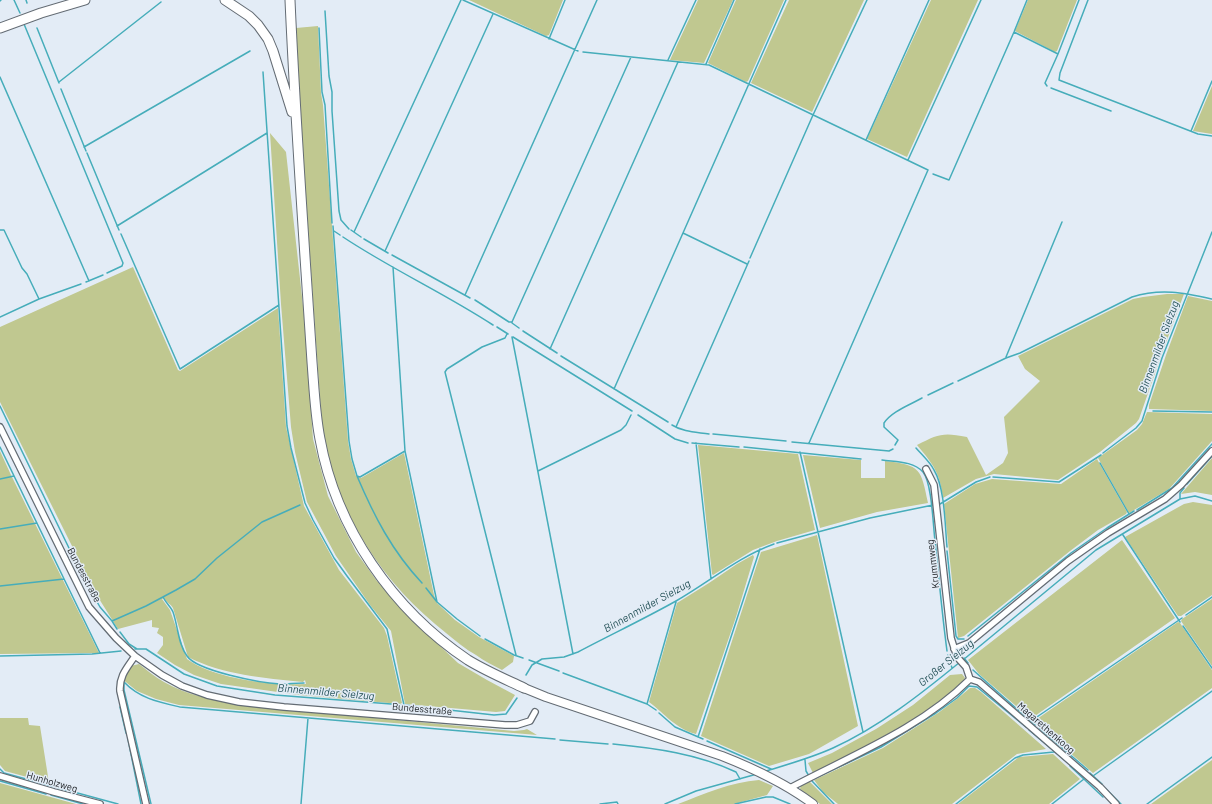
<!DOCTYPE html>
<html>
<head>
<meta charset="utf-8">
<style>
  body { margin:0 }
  canvas { display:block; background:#e3ecf6 }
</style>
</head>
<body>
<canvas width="1212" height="804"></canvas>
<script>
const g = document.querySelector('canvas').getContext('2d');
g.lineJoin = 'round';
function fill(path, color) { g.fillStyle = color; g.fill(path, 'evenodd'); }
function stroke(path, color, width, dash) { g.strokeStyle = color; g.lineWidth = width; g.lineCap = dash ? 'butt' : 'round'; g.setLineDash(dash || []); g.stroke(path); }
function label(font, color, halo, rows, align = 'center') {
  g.font = font + ' Barlow,sans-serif'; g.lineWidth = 3; g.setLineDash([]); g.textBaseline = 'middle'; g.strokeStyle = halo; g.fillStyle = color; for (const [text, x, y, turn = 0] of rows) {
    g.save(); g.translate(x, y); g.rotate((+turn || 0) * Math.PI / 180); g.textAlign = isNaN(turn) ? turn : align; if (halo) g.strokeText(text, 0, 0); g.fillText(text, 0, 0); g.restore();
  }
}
fill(new Path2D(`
  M469,0H563L549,35L546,36Z
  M698,0H733L704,63L670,60Z
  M736,0H784L748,81L746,82L708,63Z
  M789,0H864L812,112L751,83Z
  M931,0H978L907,157L867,139Z
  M1028,0H1077L1057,51L1055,52L1015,31Z
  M318,26L321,93L323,105L348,441L351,459L356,476L361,478L404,453L434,595L437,603L455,620L479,637L514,656L513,662L502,670C493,665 484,661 476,655C465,649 456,641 446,633C384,584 339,518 325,439C322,426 321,412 320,399L303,157L296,28Z
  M1212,86V134L1193,131Z
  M270,133L286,152L305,324L313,439L328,496L356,552L377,581L399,607L458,663L487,680L515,695L505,711L496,712L405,704L391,631L370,605L336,556L307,502L295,452L291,427L281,304Z
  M133,267L178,370L180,371L278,308L286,427L304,506L339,570L384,628L387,636L402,703L400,704L299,695L221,684L194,675L175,665L157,653L163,645V637L157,633L159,628L152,627V620L118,629L96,594L0,402V327ZM164,598C167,603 171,604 173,608L188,657C223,675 264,678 303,682L305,680L306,684C273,686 214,679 187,659L170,610L162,599Z
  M1167,294H1184L1161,356L1139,419L1136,423L1100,452L1058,480L994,474L976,479L943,498C940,473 933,464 917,445C938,434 943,432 967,437L986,475L1003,463L1008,453L1004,417L1040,381L1025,369L1018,356L1133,299L1143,297Z
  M1188,296L1212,301V411L1149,409V405L1166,355Z
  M1147,412L1212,414V441L1169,489L1129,513L1098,458L1137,430L1142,424Z
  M698,445L798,454L815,530L777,541L753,550L713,575L712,574Z
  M0,451L11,475L99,653L0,654Z
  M803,455L861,460V478H885V461C921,465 921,469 928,503L877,512L820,528Z
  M1212,458V495L1195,492L1181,494Z
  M1097,459L1127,512L1126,514L1098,530L1070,551L964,636L958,638L944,504L975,484L992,479L1061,484Z
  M1193,502L1212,505V595L1181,616H1178L1125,537L1184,504Z
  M817,535L858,726L809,754L769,766L701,736L761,552Z
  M1122,540L1175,618L1032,718H1030L979,674L968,660Z
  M753,555L754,557L736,617L696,734C676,729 665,714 649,702L677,603L709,583L737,564Z
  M1212,599V666L1181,621L1182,619Z
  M1178,622L1180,623L1212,670V688L1093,773L1035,722L1034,721Z
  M139,664C147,670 155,677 164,682C187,695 213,700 238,705L514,731L524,730L527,729L537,735L179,705L156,699L137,691L122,679L131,666Z
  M962,674L965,678C959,690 947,697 936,705C897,732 855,752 813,773L808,763L832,753L876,729L913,705L950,675Z
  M970,688H975L981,692L1046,749L1017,754L952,804H838L823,792L814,780L883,748L938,713L957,699Z
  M0,718H28L29,725L40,726L49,783L5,771L0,765Z
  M1053,754L1080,779L1049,804H958L1019,757Z
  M1212,760V804H1151Z
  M759,780L773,786L767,795L734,804H678C704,794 731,782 759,780Z
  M809,781L832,804H820L800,789L801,785Z
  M0,783L76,804H0Z`), '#c0c890');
stroke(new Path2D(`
  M14,0L20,13
  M26,0L27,3
  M463,0L578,51
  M1088,0L1060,73L1059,80L1198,134L1212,136
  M0,1L1,0
  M325,11L329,76L332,92V111L339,211L341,220L349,229
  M24,24L123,263L122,266L107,273
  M37,28L59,83
  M319,28L322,92L325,105L332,223
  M1014,32L1058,54
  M549,39L565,0
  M583,52L709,65L928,170L809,443
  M668,60L696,0
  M706,64L734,0
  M263,72L287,426L291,448L305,503L313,520L334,558L347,576L387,629L404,705
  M0,77L89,281
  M59,82L161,2
  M1047,86L1045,83L1058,54L1079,0
  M1051,88L1111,111
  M61,89L86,151
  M1191,131L1212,81
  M866,140L929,0
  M84,147L250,51
  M87,153L119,230
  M908,160L981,0
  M933,174L949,180L1014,32L1027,0
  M117,226L267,133
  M333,226L349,441L352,459L357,476L360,477L405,451
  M0,230H4L22,268L27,274L39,299
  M351,230L361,237
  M334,231L340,235
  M354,232L461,0
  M683,233L747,264
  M121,234L180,369L279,305
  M343,237C391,269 444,293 493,325
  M364,239L388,253
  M385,251L493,14
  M392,255L470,298
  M750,258L813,115L867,0
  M393,267L405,451L437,602L457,619L480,636
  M86,282L103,275
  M465,295L597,0
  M475,300L509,322H512
  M0,317L39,299L81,284
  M497,327L508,334
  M519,328L512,323V322L631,57
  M523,331L557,353
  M507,334L505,338L482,347L447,369L445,372L516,655
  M512,337L573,654
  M513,337L632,411
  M550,349L678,62
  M561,356L668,422
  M1006,357L1062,222
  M958,381L1006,358L1020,353L1132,297C1161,288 1184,293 1212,299
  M614,389L786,0
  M928,395L953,383
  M0,406L85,581L100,607L112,621
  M1153,411L1212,412
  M638,415L675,439L688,443
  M672,425C683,432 696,432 709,434
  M676,427L749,261
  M713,434L786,441
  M792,442L889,451L893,449
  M692,443L739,447
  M696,443L711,579
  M895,445L898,440L884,427V423C892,411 910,405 922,398
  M0,447L100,653
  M744,447L861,459
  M916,448C922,455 930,462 934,470C945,488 945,526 947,547
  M800,452L863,732
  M1103,453L1136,428L1142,421L1162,358L1212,232
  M882,460C896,462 913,461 923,472C932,483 933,525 935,541C939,578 942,614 947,651
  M1100,463L1129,514
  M538,471L621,430L626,425L631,415
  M357,476C374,516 392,551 422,583
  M993,477L1059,482L1101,455
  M0,479L14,476
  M1187,484L1212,456
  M1180,499V493L1184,488
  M940,504L976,482L990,477
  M1137,510L1172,488L1212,444
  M0,529L37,523
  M1123,535L1180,622
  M777,543L870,518L933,505
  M947,551L956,636L958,639H964
  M0,586L64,579
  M426,588L437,602
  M163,597C166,603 171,607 173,612C178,626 178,644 187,656C197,671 261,683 280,684C288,684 296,683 304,683
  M1186,615L1212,597
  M1183,626L1212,668
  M117,629L112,621L146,606L176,590L195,579L217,558L262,522L300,505
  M120,632L129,644L137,649
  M968,636L1071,553L1107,528L1134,511
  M485,639L514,655L523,658
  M135,649H146L184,674L217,686L275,695L404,705L494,715L506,714L517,698
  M948,655L952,668
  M0,656L92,654L121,651
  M964,658L968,663
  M529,660L559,671
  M963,660L1096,550L1180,499L1195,496L1212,501
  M973,670L1035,725
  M563,673L647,704L656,710
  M526,675L532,665L542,659L564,657L578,652C610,635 644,619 676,601C709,582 738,557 774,544
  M124,682C139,698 158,702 180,707L555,739
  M124,682V690L151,804
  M647,704L676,602
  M120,707L126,733
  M659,713L675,727L703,739
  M1031,721L1182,618
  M1040,729L1088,770
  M1029,730L1067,762
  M698,737L760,549
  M128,739L141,804
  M560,740L608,744
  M707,741L771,769
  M613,744C655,748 698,754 736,772L740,779
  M805,760L806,771L809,776
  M1070,766L1103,797
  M0,769L4,773L118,804
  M766,771C789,764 811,758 833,748C879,727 921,694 960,662
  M1090,773L1102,784
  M1093,776L1212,691
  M811,780L881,747L936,713L957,698L969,686L977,687L1026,727
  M0,781L46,794
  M812,781L834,804
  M1106,789L1121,804
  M51,795L83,804
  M301,804L308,718
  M600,804L617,802L618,804
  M665,804L696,791L757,774
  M735,804L766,797H773L790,804
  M956,804L1015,758L1023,755L1054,752
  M1052,804L1084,779
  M1147,804L1212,757`), '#46adba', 1.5);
const minor = new Path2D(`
  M0,427L89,607L116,638L135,656L162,675L182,686L207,695L239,702L284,707L505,725H517L530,721L535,712
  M926,469L934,485L951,638L957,657L966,667L970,679L979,682L1100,787L1116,804
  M954,649L969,643L1068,561L1108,533L1165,499L1181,485L1212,451
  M135,656C127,668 119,676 120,691L146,804
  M0,776L54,792L100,804
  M790,788C852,755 920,729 970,679`);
const primary = new Path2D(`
  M524,688L546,697L722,756C755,769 785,783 813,804`);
const trunk = new Path2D(`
  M225,0L249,16L258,25L268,39L273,51L292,112
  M290,0C294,91 300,182 306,272C308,302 310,332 312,362C314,387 315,414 320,439C336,528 393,610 468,660C486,671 505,679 524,688
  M0,28L41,13L85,0`);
stroke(minor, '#646c74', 8);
stroke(primary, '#646c74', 10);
stroke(trunk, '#646c74', 11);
stroke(minor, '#fff', 5.5);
stroke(primary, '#fff', 8);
stroke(trunk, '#fff', 9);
label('10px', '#191d20', '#e3ecf6', [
  ["Krummweg",933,564,-97],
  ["Bundesstraße",84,575,62],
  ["Bundesstraße",422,709,5],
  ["Magarethenkoog",1046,728,41],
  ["Hunholzweg",52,782,16]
]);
label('italic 11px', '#245157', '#e3ecf6', [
  ["Binnenmilder Sielzug",1159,347,-70],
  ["Binnenmilder Sielzug",647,606,-29],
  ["Großer Sielzug",946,663,-39],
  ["Binnenmilder Sielzug",326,692,5]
]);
</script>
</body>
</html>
